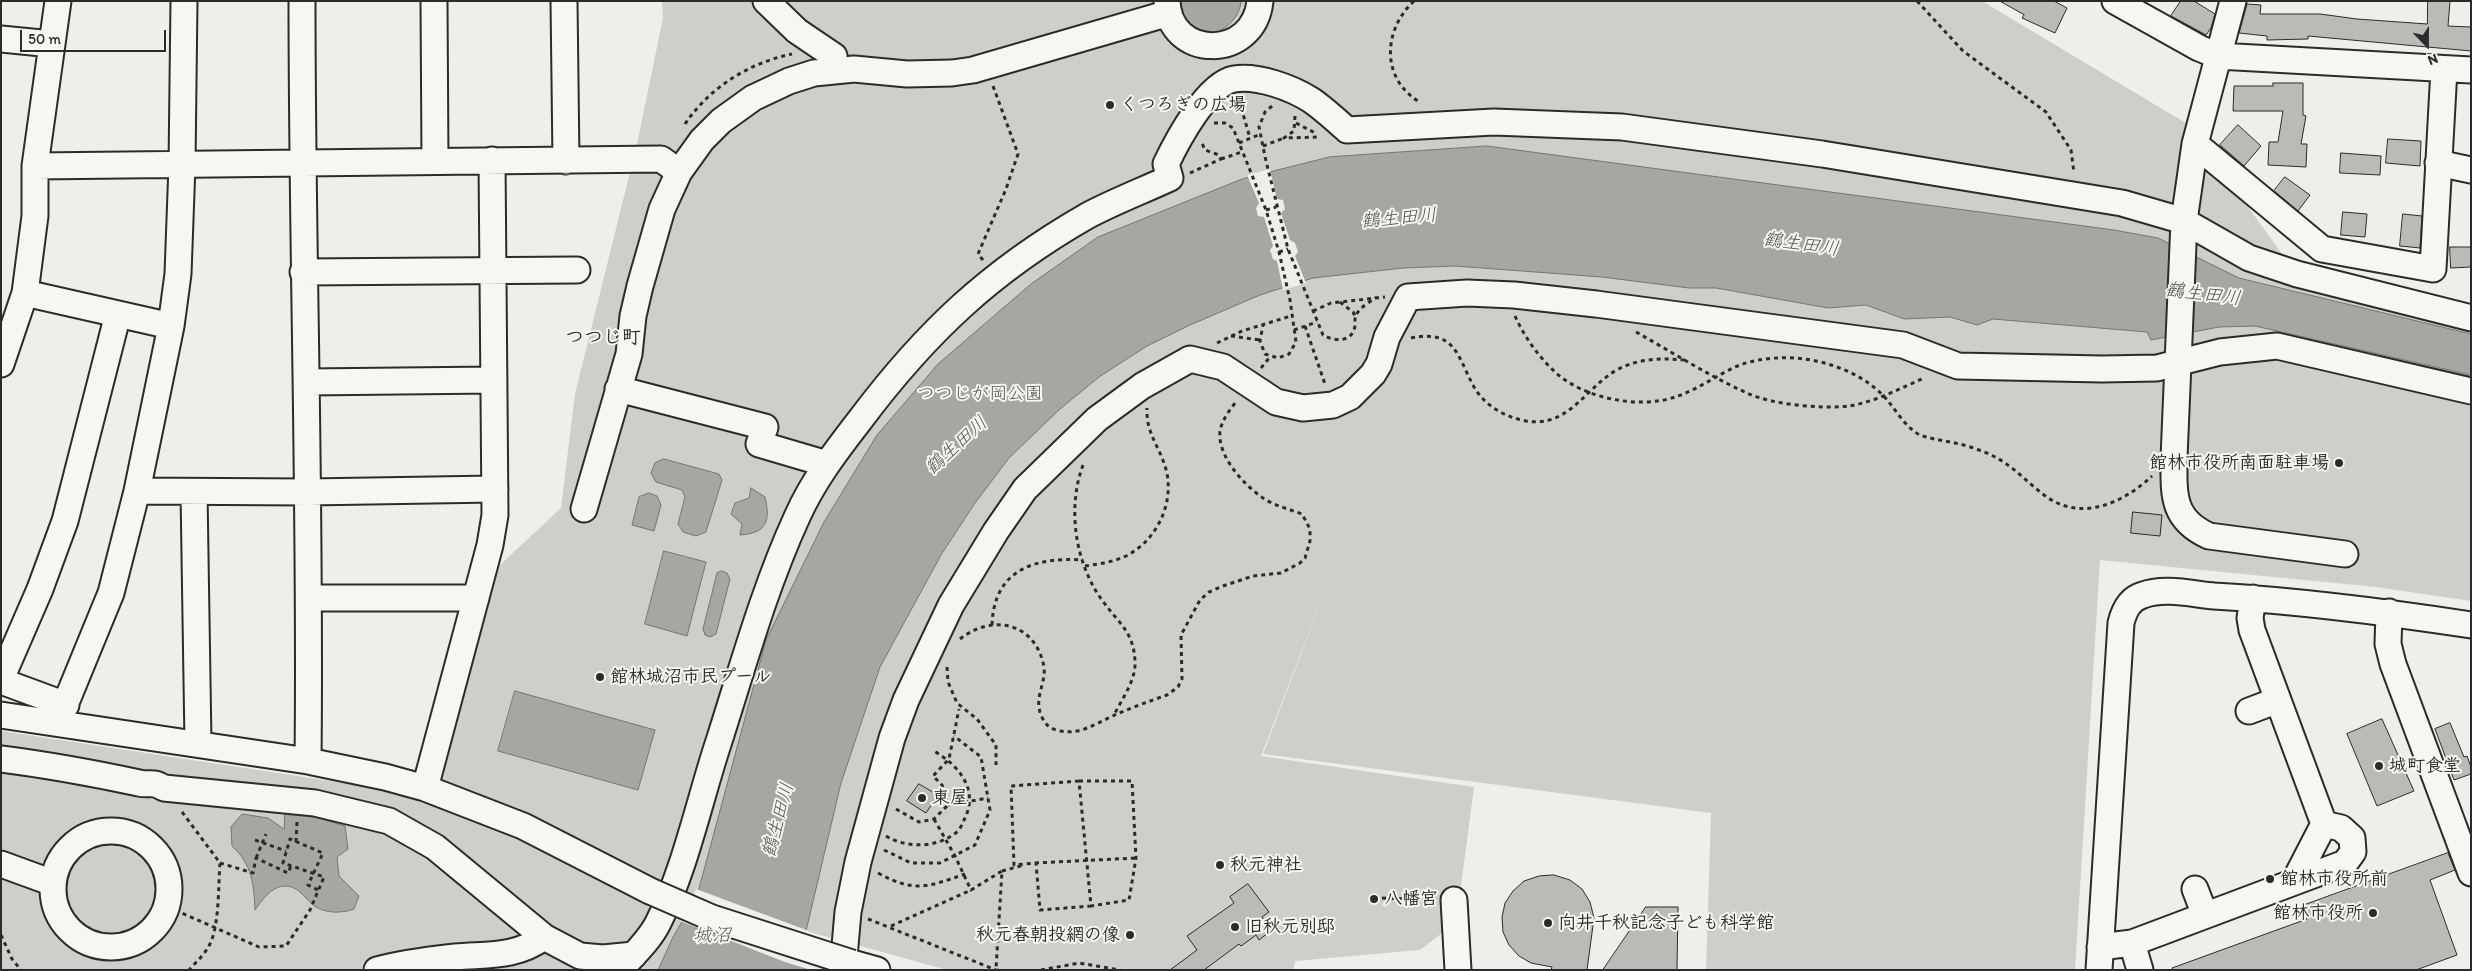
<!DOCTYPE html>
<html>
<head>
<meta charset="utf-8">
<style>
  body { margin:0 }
  #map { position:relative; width:2472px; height:971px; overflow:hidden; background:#eeeeea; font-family:Itim,sans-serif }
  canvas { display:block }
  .frame { position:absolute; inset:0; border:2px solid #2b2b2b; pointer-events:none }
  .north { position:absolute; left:2402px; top:20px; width:50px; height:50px; -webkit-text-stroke:4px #f6f6f2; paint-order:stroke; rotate:158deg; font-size:14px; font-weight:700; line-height:20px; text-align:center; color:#2b2b2b }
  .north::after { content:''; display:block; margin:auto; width:18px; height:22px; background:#2b2b2b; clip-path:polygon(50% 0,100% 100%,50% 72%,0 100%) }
  .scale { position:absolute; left:20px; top:30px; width:146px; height:22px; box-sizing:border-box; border:2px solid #2b2b2b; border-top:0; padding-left:6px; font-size:15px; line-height:18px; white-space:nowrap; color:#2b2b2b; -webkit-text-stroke:4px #f6f6f2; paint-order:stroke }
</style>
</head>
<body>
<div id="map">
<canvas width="2472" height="971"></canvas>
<div class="frame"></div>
<div class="north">N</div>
<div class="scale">50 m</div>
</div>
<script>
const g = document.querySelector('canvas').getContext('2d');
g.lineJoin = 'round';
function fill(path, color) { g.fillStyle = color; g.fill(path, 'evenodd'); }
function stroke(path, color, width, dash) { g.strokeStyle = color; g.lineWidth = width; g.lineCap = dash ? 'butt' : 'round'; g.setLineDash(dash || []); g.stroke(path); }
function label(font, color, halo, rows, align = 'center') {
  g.font = font + ' Itim,"Klee One",sans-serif'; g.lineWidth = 4; g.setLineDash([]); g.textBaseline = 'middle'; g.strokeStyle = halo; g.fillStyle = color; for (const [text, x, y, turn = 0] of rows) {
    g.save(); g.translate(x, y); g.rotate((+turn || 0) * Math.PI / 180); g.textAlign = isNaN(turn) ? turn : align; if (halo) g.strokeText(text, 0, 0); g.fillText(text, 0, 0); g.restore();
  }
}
fill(new Path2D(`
  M662,1H1982L2189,125L2282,254L2327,272L2471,307V601L2376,587L2100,560L2075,970H1706L1711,813L1263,754L1333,570L1261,756L1474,787L1461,886L1467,914L1420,950L1295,961L1293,970H947L777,923L673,937L658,970H1V731L436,797L484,616L500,565L561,508L575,394L637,144L663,18Z`), '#cececa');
const water = new Path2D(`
  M1178,1H1241V3C1236,32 1198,46 1184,20C1181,14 1180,7 1178,1Z
  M1487,146L2114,230L2158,238L2239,278L2471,334V375L2255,326L2219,327L2151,340L2147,332L1993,319L1977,325L1950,317L1904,319L1866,305L1828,308L1716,288H1689L1602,277L1455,266L1403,268L1313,278L1260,295L1190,325L1147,346L1099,377L1060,409L1009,458L975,503L941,555L880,667L841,783L806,931L830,970H658L673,937L697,896L766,640L824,522L877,435L938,364L1031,284L1098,237L1242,179L1329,157Z
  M664,459L719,474L722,480L706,532L696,536L683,532L678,524L685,497L682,490L656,482L651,473L655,463Z
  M751,488L765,497C771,522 766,533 740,535L742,524L731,514L735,503L749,498Z
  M649,493L657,496L661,505L654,531L632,525L639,497Z
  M664,551L706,562L687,636L645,624Z
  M722,571L727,573L730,579L716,634L710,637L705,635L703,629L717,573Z
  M515,691L655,730L638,790L498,751Z
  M285,812L305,814L345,826L348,849L337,857L339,876L359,896L354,909C343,913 328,914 316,907C309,903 303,893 296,889C277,879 264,897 255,910C254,885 252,864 232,846L231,827L242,814L268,818L284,829Z`);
fill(water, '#a6a6a3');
stroke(water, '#757573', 1);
fill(new Path2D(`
  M1270,169L1277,199L1283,200L1285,209L1281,213L1290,240L1295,243L1298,252L1295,256L1306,283L1283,290L1277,261L1273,259L1270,250L1273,246L1264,217L1258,216L1256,208L1259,203L1247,175Z
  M696,889L809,931L832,970H811L785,962L680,921Z`), '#eeeeea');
const building = new Path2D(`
  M2000,1H2054L2067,8L2055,33L2022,18L2024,15Z
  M2181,1H2194L2215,14L2211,28L2206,35L2171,16Z
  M2428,1H2450L2448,26L2471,27V51L2308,36V39L2267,40V36L2239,33L2247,4L2261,5L2260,14H2320L2357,19L2427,24Z
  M2273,83H2303V115L2306,116L2301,144H2307L2306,167L2268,165L2269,142H2278L2283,111H2233L2234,86H2273Z
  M2238,125L2261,146L2244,166L2220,145Z
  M2388,139L2421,141L2420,166L2386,163Z
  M2341,153L2381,156L2380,175L2340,173Z
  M2285,177L2310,195L2298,211L2274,191Z
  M2343,212L2367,214L2365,237L2341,235Z
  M2403,214L2422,216L2420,248L2400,246Z
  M2450,247H2471V267L2451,268Z
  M2133,512L2162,515L2160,536L2131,533Z
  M2382,719L2414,791L2377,806L2347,734Z
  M2450,723L2464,757L2467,756L2471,767V774L2454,780L2435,729Z
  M919,784L938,795L926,813L907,801Z
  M2448,853L2455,870L2430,880L2457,955L2416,970H2173L2172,968L2307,919L2302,906Z
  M1554,875L1570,880L1582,889L1590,902L1594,918L1587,970H1551L1552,967L1531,963L1519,956L1509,945L1503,932L1502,917L1505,903L1513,891L1524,881L1539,876Z
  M1248,884L1269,912L1262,917L1272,930L1259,940L1256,935L1241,946L1239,944L1204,970H1170L1197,950L1187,936L1234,903L1230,897Z
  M1646,907H1678L1677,970H1603Z`);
fill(building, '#babab7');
stroke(building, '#2b2b2b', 1);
const minor = new Path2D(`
  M302,1C302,254 311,507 308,761
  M434,1L435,161
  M564,1L566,161
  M766,1L797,31L834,56
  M1167,1C1169,60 1254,61 1260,1
  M2115,1L2199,48L2218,56L2471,70
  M2233,1L2195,144L2322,249L2433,269L2444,69
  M1,39L52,44
  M2195,144L2184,221L2174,458C2174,493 2171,519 2209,536L2345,554
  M2438,163L2471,170
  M35,166L661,159L679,172
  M303,272L577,270
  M25,293L171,326
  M1,364L25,293L35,216V166L58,1
  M307,382L494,380
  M618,389L765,427L759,444L827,464
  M137,491L308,492L495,489
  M194,492L198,743
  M584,509L629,354L633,316L640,286L662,209L679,172L702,140L721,121L753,98L789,81L814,73L854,69L907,74L952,73L973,70L1169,13
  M310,598H476
  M2253,598L2250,618L2252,630L2324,824L2294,882
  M2389,612L2388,644L2393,664L2471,873
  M1,679L40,589L65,521L118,314
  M1,681L66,705
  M2249,711L2278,700
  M1,715L308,761L385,777L425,788L523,826L650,891
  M58,722L111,593L137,491L171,326L178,274L182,165L184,1
  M1,759C48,765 92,773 139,783C151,786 150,780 164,788L315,803L389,821L435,847L544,937L580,956L603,958L634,955
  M425,788L490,545L495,515L492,160
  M53 889a58 58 0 1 1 116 0a58 58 0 1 1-116 0Z
  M1,864L53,883
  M2195,889L2205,915
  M1454,900L1458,970
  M2132,943L2140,970
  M2100,947L2132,943L2345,863L2353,852L2352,838L2341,828L2324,824
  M852,963L877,970
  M377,970C402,963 429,960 455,957C488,954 515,958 544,937
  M620,970C633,955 649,941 658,923C685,870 700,798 719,741C743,666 764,589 797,517C813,481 836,451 860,420C926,332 991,271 1087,216C1113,202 1142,191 1170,178L1166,164C1177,141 1207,84 1234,79C1258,75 1292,88 1311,100C1324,109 1336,120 1347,130L1494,122L1622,127L1822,154L2122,203L2184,221L2249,258L2297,274L2471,318
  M850,970L844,957L848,912L858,862L892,738L906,700L951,605L996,531L1025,489L1097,419L1142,386L1190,359L1223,367L1276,402L1303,408L1333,405L1350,397L1373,374L1379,364L1387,337L1408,297L1467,293L1514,295L1596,304L1903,345L1958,366L2102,369L2157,368L2220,352L2277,346L2471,391
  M2099,970L2121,623C2124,611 2129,599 2143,595C2164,587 2192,594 2214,596C2300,601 2386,612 2471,625`);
stroke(minor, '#2b2b2b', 29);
stroke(new Path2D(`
  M1414,1C1382,31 1381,80 1421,103
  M1917,1L1963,51L2046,112L2071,150L2074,173
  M1239,100L1250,138
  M1272,106L1265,112L1259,127L1266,161L1288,249L1323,335C1333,341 1349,343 1354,330C1356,325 1354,319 1356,315C1360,307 1370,302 1377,297
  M1295,116L1294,131L1284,138L1320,137
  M1214,123H1225L1233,128L1266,210L1279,252L1290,300L1296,342L1289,354L1278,358L1265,354L1260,341L1263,325
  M1296,123L1317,134
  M685,124C710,87 749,63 792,54
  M1239,143L1261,134
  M1263,146L1284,138
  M1221,159L1242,152
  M1190,173L1221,159L1219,155L1205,150L1202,143
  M1266,210L1276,207
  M1279,252L1288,249
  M983,260L978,254L1006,189L1018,154L993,86
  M1340,302L1353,312L1355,316
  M1313,311L1331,303L1385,297
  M1515,316C1524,336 1538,356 1554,371C1583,399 1641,410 1678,396C1698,389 1716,376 1735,367C1763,355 1802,355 1831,365C1853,372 1873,383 1888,401C1897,412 1905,426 1918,434C1929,439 1942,440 1955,443C1969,446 1984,451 1997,458C2015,468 2028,483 2044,495C2081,523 2123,503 2152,476
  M1305,326L1325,384
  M1294,330L1317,322
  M1636,332C1672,352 1709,376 1747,393C1773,405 1820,409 1849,406C1875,402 1901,388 1924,378
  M1231,336L1260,340
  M1411,338C1456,329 1457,356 1474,387C1485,406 1505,417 1526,421C1568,428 1585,389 1615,371C1638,358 1660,358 1685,360
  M1217,343L1242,331L1291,316
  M1261,368L1270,357
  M1083,465C1067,508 1075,563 1102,600C1118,623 1134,631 1135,662C1136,680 1122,699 1114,715
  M1085,566C1099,564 1113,562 1126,556C1158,540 1176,500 1165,466C1158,444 1146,433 1147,408
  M992,625C994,569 1035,557 1083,560
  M960,639C993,613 1036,623 1044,667C1046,683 1035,696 1040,712C1043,721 1047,728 1057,730C1079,737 1098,722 1117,714C1133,707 1150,701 1167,695L1178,687L1182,679L1181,635L1200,600L1209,592L1223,586L1253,576L1281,573L1300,563L1305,558L1310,541V529L1302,514C1289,509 1275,506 1263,498C1244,485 1217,456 1220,431C1222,420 1230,409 1237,401
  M947,667L948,682L957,703L977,719L996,745V765
  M1079,781H1132L1136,858L1129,900L1091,906Z
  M1079,781L1011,786L1014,865L1036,863L1040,910L1091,906
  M948,805L988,798
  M896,809L919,822L934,819L948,805L942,785L933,776L949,759L959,709
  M182,812L220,863C218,886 220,931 207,949C202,957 195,963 189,970
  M934,819L955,856L971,890L1002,871L996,969L998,970
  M886,836C907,849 939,848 958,831C961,828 963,822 965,818C979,789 958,764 932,750
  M255,840L286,851
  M296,842L297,822
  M884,850L911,863H940L975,845L990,810L981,757L954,736
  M256,858L266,834
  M220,863L253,873L256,858L288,873L291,866
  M1035,863L1136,858
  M1002,871L1024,865
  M878,873C914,893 928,887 965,874
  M1382,898L1434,900
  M168,907L259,947L286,946L310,910L324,877L283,863L290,839L323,853L308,885L318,890
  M868,919L996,970
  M891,926L971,890
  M1,935L12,959L21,970
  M1041,970L1079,963L1120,970`), '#2b2b2b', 3, [4, 4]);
stroke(minor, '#f6f6f2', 25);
const minorBridge = new Path2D(`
  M650,891L712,918L852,963`);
stroke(minorBridge, '#2b2b2b', 29, []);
stroke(minorBridge, '#f6f6f2', 25);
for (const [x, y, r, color] of [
  [1110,105,5,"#2b2b2b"],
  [2339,463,5,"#2b2b2b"],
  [600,677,5,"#2b2b2b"],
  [2379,766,5,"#2b2b2b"],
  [922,798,5,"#2b2b2b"],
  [1220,865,5,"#2b2b2b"],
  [2270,879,5,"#2b2b2b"],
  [1374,899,5,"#2b2b2b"],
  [2373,913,5,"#2b2b2b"],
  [1548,923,5,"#2b2b2b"],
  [1235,927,5,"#2b2b2b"],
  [1130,935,5,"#2b2b2b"]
]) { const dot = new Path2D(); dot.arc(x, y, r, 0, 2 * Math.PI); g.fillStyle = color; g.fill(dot); stroke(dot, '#f6f6f2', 2); }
label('bold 18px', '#2b2b2b', '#f6f6f2', [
  ["くつろぎの広場",1120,105],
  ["館林市役所南面駐車場",2329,463,"right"],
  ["館林城沼市民プール",610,677],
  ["城町食堂",2389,766],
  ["東屋",932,798],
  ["秋元神社",1230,865],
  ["館林市役所前",2280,879],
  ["八幡宮",1384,899],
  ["館林市役所",2363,913,"right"],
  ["向井千秋記念子ども科学館",1558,923],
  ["旧秋元別邸",1245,927],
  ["秋元春朝投網の像",1120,935,"right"]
], 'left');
label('18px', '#545453', '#f6f6f2', [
  ["つつじが岡公園",980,394]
]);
label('italic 19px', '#565655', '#f6f6f2', [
  ["鶴生田川",1399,219,-5],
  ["鶴生田川",1801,245,8],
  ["鶴生田川",2203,295,7],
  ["鶴生田川",957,446,-42],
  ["鶴生田川",779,820,-75],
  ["城沼",712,936]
]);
label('bold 19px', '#2b2b2b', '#f6f6f2', [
  ["つつじ町",603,338]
]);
</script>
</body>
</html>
